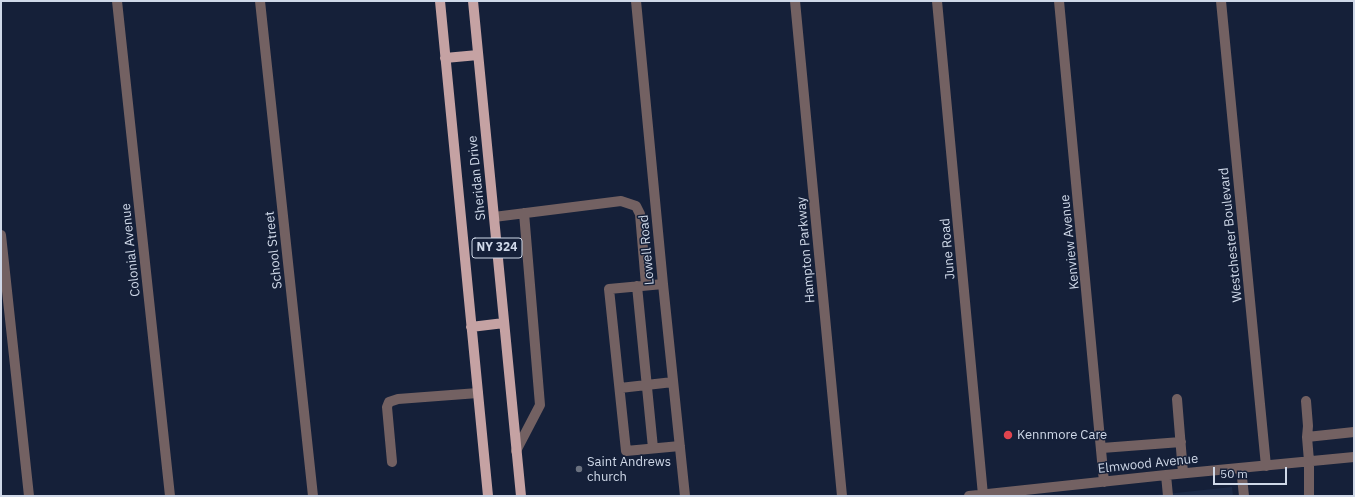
<!DOCTYPE html>
<html>
<head>
<meta charset="utf-8">
<style>
  body { margin:0 }
  #map { position:relative; width:1355px; height:497px; overflow:hidden; background:#152039; font-family:"IBM Plex Sans",sans-serif }
  canvas { display:block }
  .frame { position:absolute; inset:0; border:2px solid #cfd8e8; pointer-events:none }
  .scale { position:absolute; left:1213px; top:467px; width:74px; height:18px; box-sizing:border-box; border:2px solid #cfd8e8; border-top:0; padding-left:5px; font-size:12px; line-height:14px; white-space:nowrap; color:#cfd8e8; -webkit-text-stroke:3px #152039; paint-order:stroke }
</style>
</head>
<body>
<div id="map">
<canvas width="1355" height="497"></canvas>
<div class="frame"></div>
<div class="scale">50 m</div>
</div>
<script>
const g = document.querySelector('canvas').getContext('2d');
g.lineJoin = 'round';
function fill(path, color) { g.fillStyle = color; g.fill(path, 'evenodd'); }
function stroke(path, color, width, dash) { g.strokeStyle = color; g.lineWidth = width; g.lineCap = dash ? 'butt' : 'round'; g.setLineDash(dash || []); g.stroke(path); }
function label(font, color, halo, rows, align = 'center') {
  g.font = font + ' "IBM Plex Sans",sans-serif'; g.lineWidth = 3; g.setLineDash([]); g.textBaseline = 'middle'; g.strokeStyle = halo; g.fillStyle = color; for (const [text, x, y, turn = 0] of rows) {
    g.save(); g.translate(x, y); g.rotate((+turn || 0) * Math.PI / 180); g.textAlign = isNaN(turn) ? turn : align; if (halo) g.strokeText(text, 0, 0); g.fillText(text, 0, 0); g.restore();
  }
}
fill(new Path2D(`
  M1232,487L1233,496H1147Z`), '#1c2a47');
stroke(new Path2D(`
  M117,1L170,496
  M260,1L313,496
  M636,1L663,284L685,496
  M795,1L842,496
  M937,1L983,495
  M1059,1L1104,482
  M1221,1L1266,466
  M494,217L621,201L636,206L640,214L646,285
  M1,235L29,496
  M663,284L609,289L626,451L680,446
  M637,286L653,448
  M620,388L673,382
  M1177,399L1183,473
  M1306,401L1308,426L1307,437
  M1102,448L1181,442
  M516,451L540,405L524,213
  M392,462L387,407L389,402L398,399L478,393
  M1241,468L1244,496
  M1166,475L1168,496
  M969,496L1166,475L1354,457
  M1309,496V461L1307,437L1354,432`), '#736162', 10);
stroke(new Path2D(`
  M440,1L488,496
  M473,1L521,496
  M445,58L478,55
  M471,327L504,323`), '#c5a2a3', 10);
for (const [x, y, r, color] of [
  [1008,435,5,"#e0444e"],
  [579,469,4,"#6b7280"]
]) { const dot = new Path2D(); dot.arc(x, y, r, 0, 2 * Math.PI); g.fillStyle = color; g.fill(dot); stroke(dot, '#152039', 1.5); }
for (const [x, y, w] of [
  [497,248,50]
]) { const box = new Path2D(); box.roundRect(x - w / 2, y - 10, w, 20, 3); g.fillStyle = '#152039'; g.fill(box); stroke(box, '#cfd8e8', 1); }
label('bold 12px', '#cfd8e8', null, [
  ["NY 324",497,248]
]);
label('13px', '#cfd8e8', '#152039', [
  ["Sheridan Drive",477,178,-96],
  ["Westchester Boulevard",1231,235,-96],
  ["Kenview Avenue",1070,242,-96],
  ["June Road",948,249,-95],
  ["Colonial Avenue",131,250,-96],
  ["School Street",274,250,-96],
  ["Lowell Road",647,250,-95],
  ["Hampton Parkway",806,250,-95],
  ["Elmwood Avenue",1148,464,-6]
]);
label('13px', '#cfd8e8', '#152039', [
  ["Kennmore Care",1017,435],
  ["Saint Andrews",587,462],
  ["church",587,477]
], 'left');
</script>
</body>
</html>
